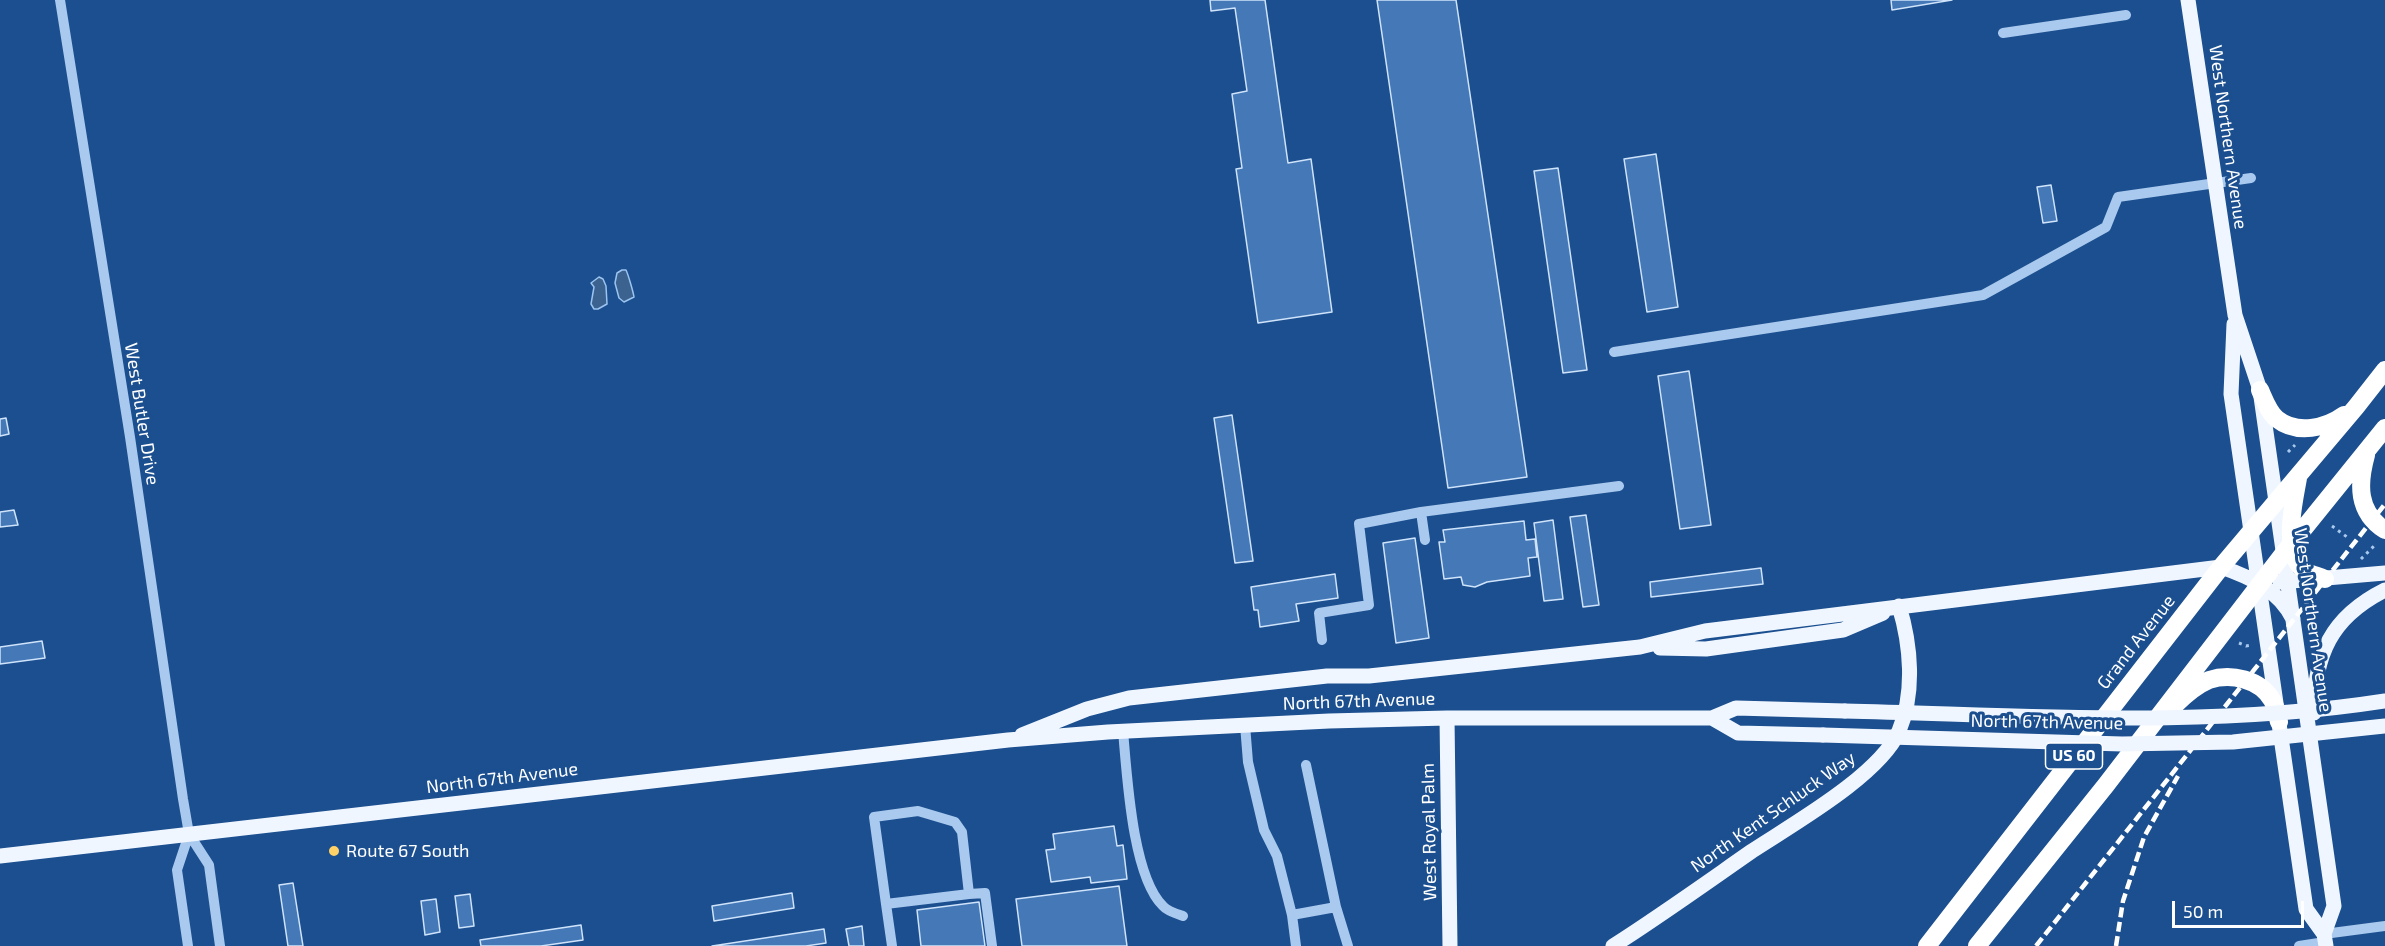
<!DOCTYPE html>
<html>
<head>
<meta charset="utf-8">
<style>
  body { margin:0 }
  #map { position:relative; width:2385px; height:946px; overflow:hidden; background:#1b4f8f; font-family:"Exo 2",sans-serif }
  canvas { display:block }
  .scale { position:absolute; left:2172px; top:901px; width:132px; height:27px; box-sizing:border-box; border:3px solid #fff; border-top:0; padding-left:8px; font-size:18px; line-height:21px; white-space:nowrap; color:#fff; -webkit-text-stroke:4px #1b4f8f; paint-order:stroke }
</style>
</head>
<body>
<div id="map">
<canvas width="2385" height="946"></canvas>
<div class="scale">50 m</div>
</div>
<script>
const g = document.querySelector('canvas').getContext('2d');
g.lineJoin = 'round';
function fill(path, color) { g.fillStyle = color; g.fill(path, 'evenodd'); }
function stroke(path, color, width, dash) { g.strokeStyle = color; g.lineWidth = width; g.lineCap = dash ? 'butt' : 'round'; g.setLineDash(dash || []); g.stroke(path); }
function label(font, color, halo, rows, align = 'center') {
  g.font = font + ' "Exo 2",sans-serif'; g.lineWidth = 6; g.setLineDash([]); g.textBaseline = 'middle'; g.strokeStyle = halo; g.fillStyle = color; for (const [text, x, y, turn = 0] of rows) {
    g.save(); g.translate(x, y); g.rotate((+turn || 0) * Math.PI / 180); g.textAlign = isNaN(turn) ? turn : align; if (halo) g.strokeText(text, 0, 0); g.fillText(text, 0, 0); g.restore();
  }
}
const water = new Path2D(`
  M622,270H626C628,274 633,291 634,297L624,302L619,298L615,283L617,273Z
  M599,277L603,279L606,286L607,304L598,309H594L591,304L594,287L591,283Z`);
fill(water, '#3c6290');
stroke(water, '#9cc4f0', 1.5);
const building = new Path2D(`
  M1210,0H1265L1288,163L1311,159L1332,312L1258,323L1236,169L1242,168L1232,94L1247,91L1235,8L1211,11Z
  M1377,0H1456L1527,477L1448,488Z
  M1891,0H1952L1892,10Z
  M1656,154L1678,307L1647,312L1624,159Z
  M1558,168L1587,370L1563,373L1534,171Z
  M2051,185L2057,221L2043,223L2037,187Z
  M1689,371L1711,525L1680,529L1658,376Z
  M1232,415L1253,561L1235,563L1214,418Z
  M6,418L9,434L0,436V419Z
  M14,510L18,525L0,527V512Z
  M1586,515L1599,605L1583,607L1570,517Z
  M1553,520L1563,599L1544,601L1534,523Z
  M1524,521L1526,540L1535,539L1537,557L1528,558L1530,576L1487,582L1475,587L1463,585L1461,577L1444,579L1439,542H1445L1443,530Z
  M1415,538L1429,638L1396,643L1383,543Z
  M1761,568L1763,584L1651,597L1650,582Z
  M1335,574L1338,598L1296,604L1299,621L1260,627L1258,610H1254L1251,587Z
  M42,641L45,658L0,664V647Z
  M1114,826L1117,846L1123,845L1127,879L1091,883L1090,877L1051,882L1046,850L1055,849L1053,834Z
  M293,883L303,946H288L279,885Z
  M1119,886L1127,946H1022L1016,899Z
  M792,893L794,908L714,921L712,906Z
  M470,894L474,926L459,928L455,896Z
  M436,899L440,932L425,935L421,901Z
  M979,902L985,946H921L917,910Z
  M581,925L583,940L541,946H481L480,940Z
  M862,926L864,946H849L846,929Z
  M824,929L826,943L806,946H712Z`);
fill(building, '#4478b7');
stroke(building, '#cfe3fa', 1.5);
stroke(new Path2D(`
  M2288,452L2295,445
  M2332,526L2347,537
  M2361,559L2375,545
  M2239,643L2246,646L2252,645`), '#a9c9ee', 3, [3, 4.5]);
stroke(new Path2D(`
  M60,0L130,437L183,799L189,834L209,865L220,946
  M2003,33L2126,15
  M1614,352L1983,295L2106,227L2118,197L2251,178
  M1425,540L1421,512L1619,486
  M1322,640L1319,613L1369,605L1359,524L1421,512
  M1245,725L1248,762L1264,830L1277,856L1292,915L1296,946
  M1123,731C1127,774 1132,876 1163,906C1167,911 1177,914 1183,916
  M1306,765L1336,907
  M918,811L955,822L962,832L969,894L886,904L874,817Z
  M969,894L985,893L992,946
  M886,904L892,946
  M1292,915L1336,907L1348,946
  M2324,934L2385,926
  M188,946L177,870L189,834
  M2299,946L2325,942`), '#a9c9ee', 10);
stroke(new Path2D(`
  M2188,0L2235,315L2260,390L2334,906L2324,934L2326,946
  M2234,324L2231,394L2306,909L2324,934
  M2280,582L2385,573
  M1660,648L1706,649L1843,630L1883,613
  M2314,713C2314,655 2331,617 2385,590
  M1447,718L1450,946
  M1712,718L1738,733L1823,735
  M1022,735L1087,709L1129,698L1327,676H1369L1640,647L1705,631L2221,567C2250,577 2279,590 2293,619
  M0,856L1008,740L1108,732L1329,721L1447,718H1712L1736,708L1845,711
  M1613,946C1660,916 1706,883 1752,851C1793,824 1880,775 1899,731C1915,693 1911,645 1899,606`), '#f0f6ff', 15);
stroke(new Path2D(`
  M2260,390C2264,399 2269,413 2277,419C2297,435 2326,428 2344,415
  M2366,455C2358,484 2357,512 2385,530
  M2298,478C2294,502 2280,556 2307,572C2312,575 2319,576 2325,579
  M2175,705C2185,695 2197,685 2209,680C2231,673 2260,679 2272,700C2276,706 2277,715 2279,722
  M1927,946L2221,567L2356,407L2385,370
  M1977,946L2106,785L2284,553L2385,428`), '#fff', 18);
stroke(new Path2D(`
  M2036,946L2385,504
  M2116,946L2123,901L2144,837L2178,776`), '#fff', 4.5, [10, 4.5]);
stroke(new Path2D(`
  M1845,711C2025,715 2206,729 2385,701
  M1823,735L2122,744L2233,742L2385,726`), '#f0f6ff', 15);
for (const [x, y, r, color] of [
  [334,851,6,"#ffd166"]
]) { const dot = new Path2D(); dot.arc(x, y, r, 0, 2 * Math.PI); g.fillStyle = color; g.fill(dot); stroke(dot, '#1b4f8f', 2); }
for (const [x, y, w] of [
  [2074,756,57]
]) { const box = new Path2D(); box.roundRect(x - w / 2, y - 13, w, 26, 4.5); g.fillStyle = '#1b4f8f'; g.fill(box); stroke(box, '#fff', 1.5); }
label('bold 16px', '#fff', null, [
  ["US 60",2074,756]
]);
label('18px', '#fff', '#1b4f8f', [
  ["West Northern Avenue",2228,137,82],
  ["West Butler Drive",142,414,81],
  ["West Northern Avenue",2313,620,82],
  ["Grand Avenue",2136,642,-52],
  ["North 67th Avenue",1359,701,-2],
  ["North 67th Avenue",2047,722,1],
  ["North 67th Avenue",502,778,-7],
  ["North Kent Schluck Way",1773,812,-35],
  ["West Royal Palm",1429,832,-91]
]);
label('18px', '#fff', '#1b4f8f', [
  ["Route 67 South",346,851]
], 'left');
</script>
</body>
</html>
